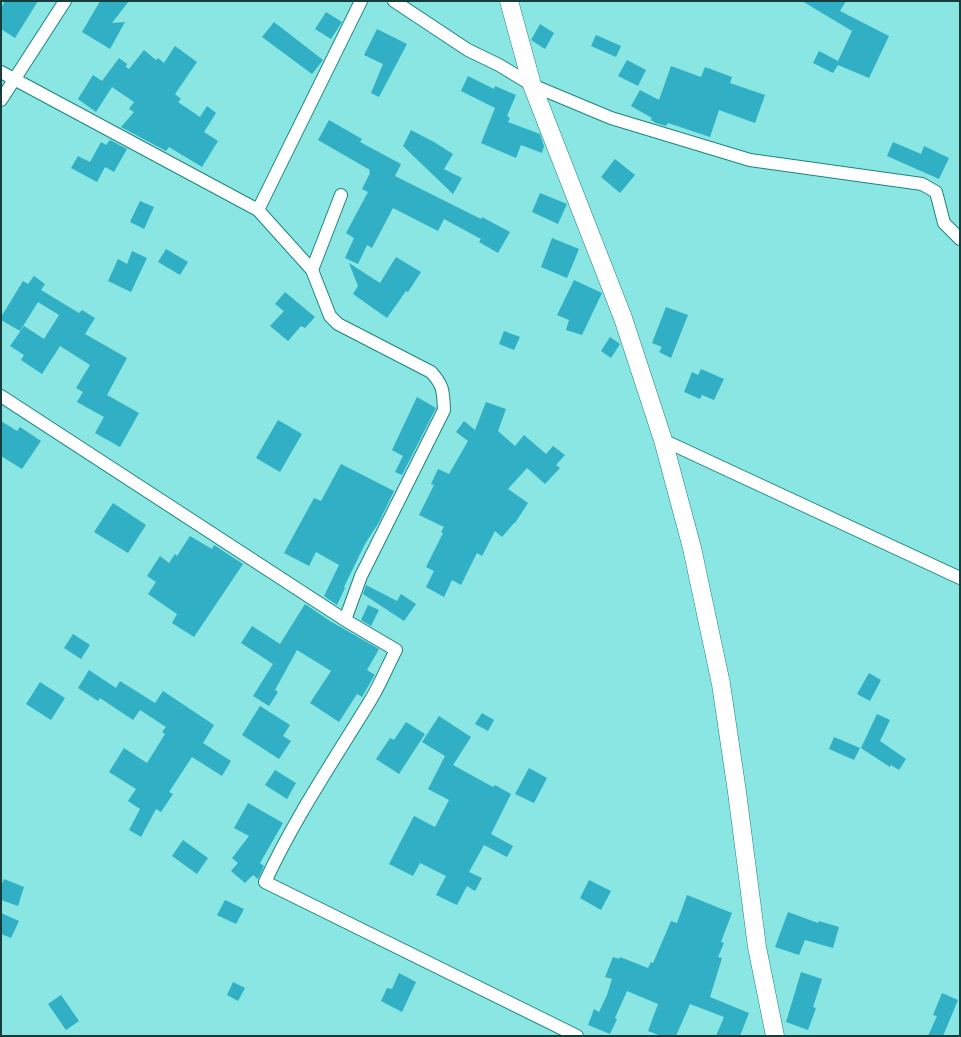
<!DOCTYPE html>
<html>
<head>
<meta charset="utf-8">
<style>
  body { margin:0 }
  #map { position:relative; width:961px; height:1037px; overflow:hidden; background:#89e6e2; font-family:"Golos Text",sans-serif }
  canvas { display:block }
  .frame { position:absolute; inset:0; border:2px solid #153d3b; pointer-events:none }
</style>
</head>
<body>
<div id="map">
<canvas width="961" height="1037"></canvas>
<div class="frame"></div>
</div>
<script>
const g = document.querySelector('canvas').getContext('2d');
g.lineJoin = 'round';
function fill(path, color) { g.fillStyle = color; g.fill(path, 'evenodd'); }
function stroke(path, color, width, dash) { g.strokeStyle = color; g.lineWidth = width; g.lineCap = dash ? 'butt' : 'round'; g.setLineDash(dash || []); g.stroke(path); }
fill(new Path2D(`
  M5,1H38L15,38L1,29V8Z
  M100,1H129L112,23L125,22L110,49L82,32Z
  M802,1H846L840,11L889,36L869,78L838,65L833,73L813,63L819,51L838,61L852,31Z
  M326,12L342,22L331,39L315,29Z
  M274,22L323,60L312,74L262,37Z
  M540,24L554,33L545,49L531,40Z
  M377,29L407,44L379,97L371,93L383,64L364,55Z
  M596,35L621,46L616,57L591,46Z
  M175,46L197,62L175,94L181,99L178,102L200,117L207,106L216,113L204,132L218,141L202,167L169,147L166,151L121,127L134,112L129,109L134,102L112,87L96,112L78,99L93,75L102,81L119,58L127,64L126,67L129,69L144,50L156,60L158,58L164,63Z
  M627,60L646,70L638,86L618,76Z
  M671,66L701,77L705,67L732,77L730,83L765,95L755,123L719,110L710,137L668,123L666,126L656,123L651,120L652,118L631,106L640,90L659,100Z
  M468,76L494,89L495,86L516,95L507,116L510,118L508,122L540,134L544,146L542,153L521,145L516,158L481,143L495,108L461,91Z
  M329,120L362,139L360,142L401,164L395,176L481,219L482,217L510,232L498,253L479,242L481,239L444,219L438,231L393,208L372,248L367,245L358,264L345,258L354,238L346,233L368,192L362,189L370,173L369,172L370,170L318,140Z
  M411,130L434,142L453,154L444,169L462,178L453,194L403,146Z
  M110,140L127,149L114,172L105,167L97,182L71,168L78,156L90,162L101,142L106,145Z
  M893,142L921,154L924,146L949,158L939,179L887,156Z
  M615,159L635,175L620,193L601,177Z
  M540,193L567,204L558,224L532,212Z
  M140,201L154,207L144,229L130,222Z
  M552,238L579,249L567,278L541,267Z
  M166,249L188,262L180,275L158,262Z
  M132,251L147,258L131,292L108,281L118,259L127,264Z
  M396,257L421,272L408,292L406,291L387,318L353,294L358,286L349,263L380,283Z
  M34,276L45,284L41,290L79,313L82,310L95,318L85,334L127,358L107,395L139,413L120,447L95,433L104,417L77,402L83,392L76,388L90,365L60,346L42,374L21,360L24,355L10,346L24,326L44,339L59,315L38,302L20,331L1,320V317L23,281L28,284Z
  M574,280L602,293L582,335L566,330L569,320L557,315Z
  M285,292L315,317L305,328L301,326L288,341L270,326L284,311L275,304Z
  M666,307L688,315L671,358L659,352L662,347L652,343Z
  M504,331L520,337L514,350L499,344Z
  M610,337L620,344L611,358L601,351Z
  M701,369L724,379L714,400L702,395L700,399L684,392L692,372L698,375Z
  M417,397L436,408L402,475L395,472L403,456L392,450Z
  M486,402L506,409L498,431L515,446L524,435L546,454L553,446L565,455L556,465L560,468L545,484L527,468L508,489L528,503L515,523H514L502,537L495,531L482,556L477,553L461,585L452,580L444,597L426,587L434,571L426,567L443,533L441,532L444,527L419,515L434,485L431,484L438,469L449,474L468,441L456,432L464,421L475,430Z
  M278,420L302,434L280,472L256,458Z
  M1,421L17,431L20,427L41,441L22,469L1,456Z
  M341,464L394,491L379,522L365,544L344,587L345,588L337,605L324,596L339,565L316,552L309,566L284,553L314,498L321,501Z
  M113,503L146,525L128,553L94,532Z
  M190,536L212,549L214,545L243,564L194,637L172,623L177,614L148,594L156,582L147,576L160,556L169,563L175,554L177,556Z
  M366,585L397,601L401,594L416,604L404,621L363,594Z
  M305,604L330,621L379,649L367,670L375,675L374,676L362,697L357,694L339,722L310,703L331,671L297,650L275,690L278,692L269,706L253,696L273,664L241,643L252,626L280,644Z
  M368,605L379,610L371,626L361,620Z
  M73,634L90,645L81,659L64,648Z
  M89,670L116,688L120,681L155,703L163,691L214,725L203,743L231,761L222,776L192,757L169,792L173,794L161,812L156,809L141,837L129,830L140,809L128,801L136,789L109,772L124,748L147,763L165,734L162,732L166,727L140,710L133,720L100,698L98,701L78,688Z
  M869,673L881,680L870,701L857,694Z
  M40,682L65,698L51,720L26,704Z
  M260,706L290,725L283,736L291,741L279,759L242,735Z
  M482,713L494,720L488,731L475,724Z
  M877,714L890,720L880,741L906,759L899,770L891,765L890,767L861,748Z
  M439,716L471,737L453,765L493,787L495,785L511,794L491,834L513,846L507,857L484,845L469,872L482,878L475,891L467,886L457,905L436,895L446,876L420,863L413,876L389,864L414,816L435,827L449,800L428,789L445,756L422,742Z
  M406,722L425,734L399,774L376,759L390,738L394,740Z
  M834,737L860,748L854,760L829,749Z
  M529,768L547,778L534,803L515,794Z
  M275,770L296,783L287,799L265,785Z
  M248,803L283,823L260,863L264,866L258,879L253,875L245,883L231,871L238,863L232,858L249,836L234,828Z
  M183,840L208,858L197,874L172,856Z
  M4,879L24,887L18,906L1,900V886Z
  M589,880L611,891L601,910L580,898Z
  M687,895L732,913L721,942L724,943L718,957L722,958L710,997L749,1013L740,1036H716L724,1017L690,1004L676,1036H661L648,1031L658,1004L627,991L615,1018L617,1019L610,1034L588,1025L594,1009L599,1012L607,995L612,979L605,977L613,957L619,959L620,957L648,968L651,962L653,963L671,921L677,923Z
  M225,900L244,909L236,924L217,915Z
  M788,912L818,923L819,921L839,927L833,948L805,940L799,955L775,947Z
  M1,913L19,921L11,938L1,934Z
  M801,972L822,979L813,1007L816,1008L808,1030L786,1022Z
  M399,973L416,982L402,1012L381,1001L387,988L392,989Z
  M233,982L245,988L238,1001L227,995Z
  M942,993L958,1000L943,1036H928L937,1016L933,1015Z
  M61,995L79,1021L66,1030L48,1004Z`), '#30afc5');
const street = new Path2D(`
  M394,1L468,50L499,65L532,85L611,118L750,160L922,184L936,192L944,223L960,239
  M1,72L258,210L312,270L330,316L338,324L431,372C444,386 443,392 444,410L361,576L345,620
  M1,100L65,1
  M258,210L361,1
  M312,270L341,195
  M1,396L345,620L396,650C387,667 380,685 370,701C334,760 294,819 265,882L577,1036
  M663,440L960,578`);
const secondary = new Path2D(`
  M509,1L532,85L623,318L663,440L692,548L721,684L737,792L757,947L775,1036`);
stroke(street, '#1c8581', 14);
stroke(secondary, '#1c8581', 19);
stroke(street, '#fff', 12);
stroke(secondary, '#fff', 18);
</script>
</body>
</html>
